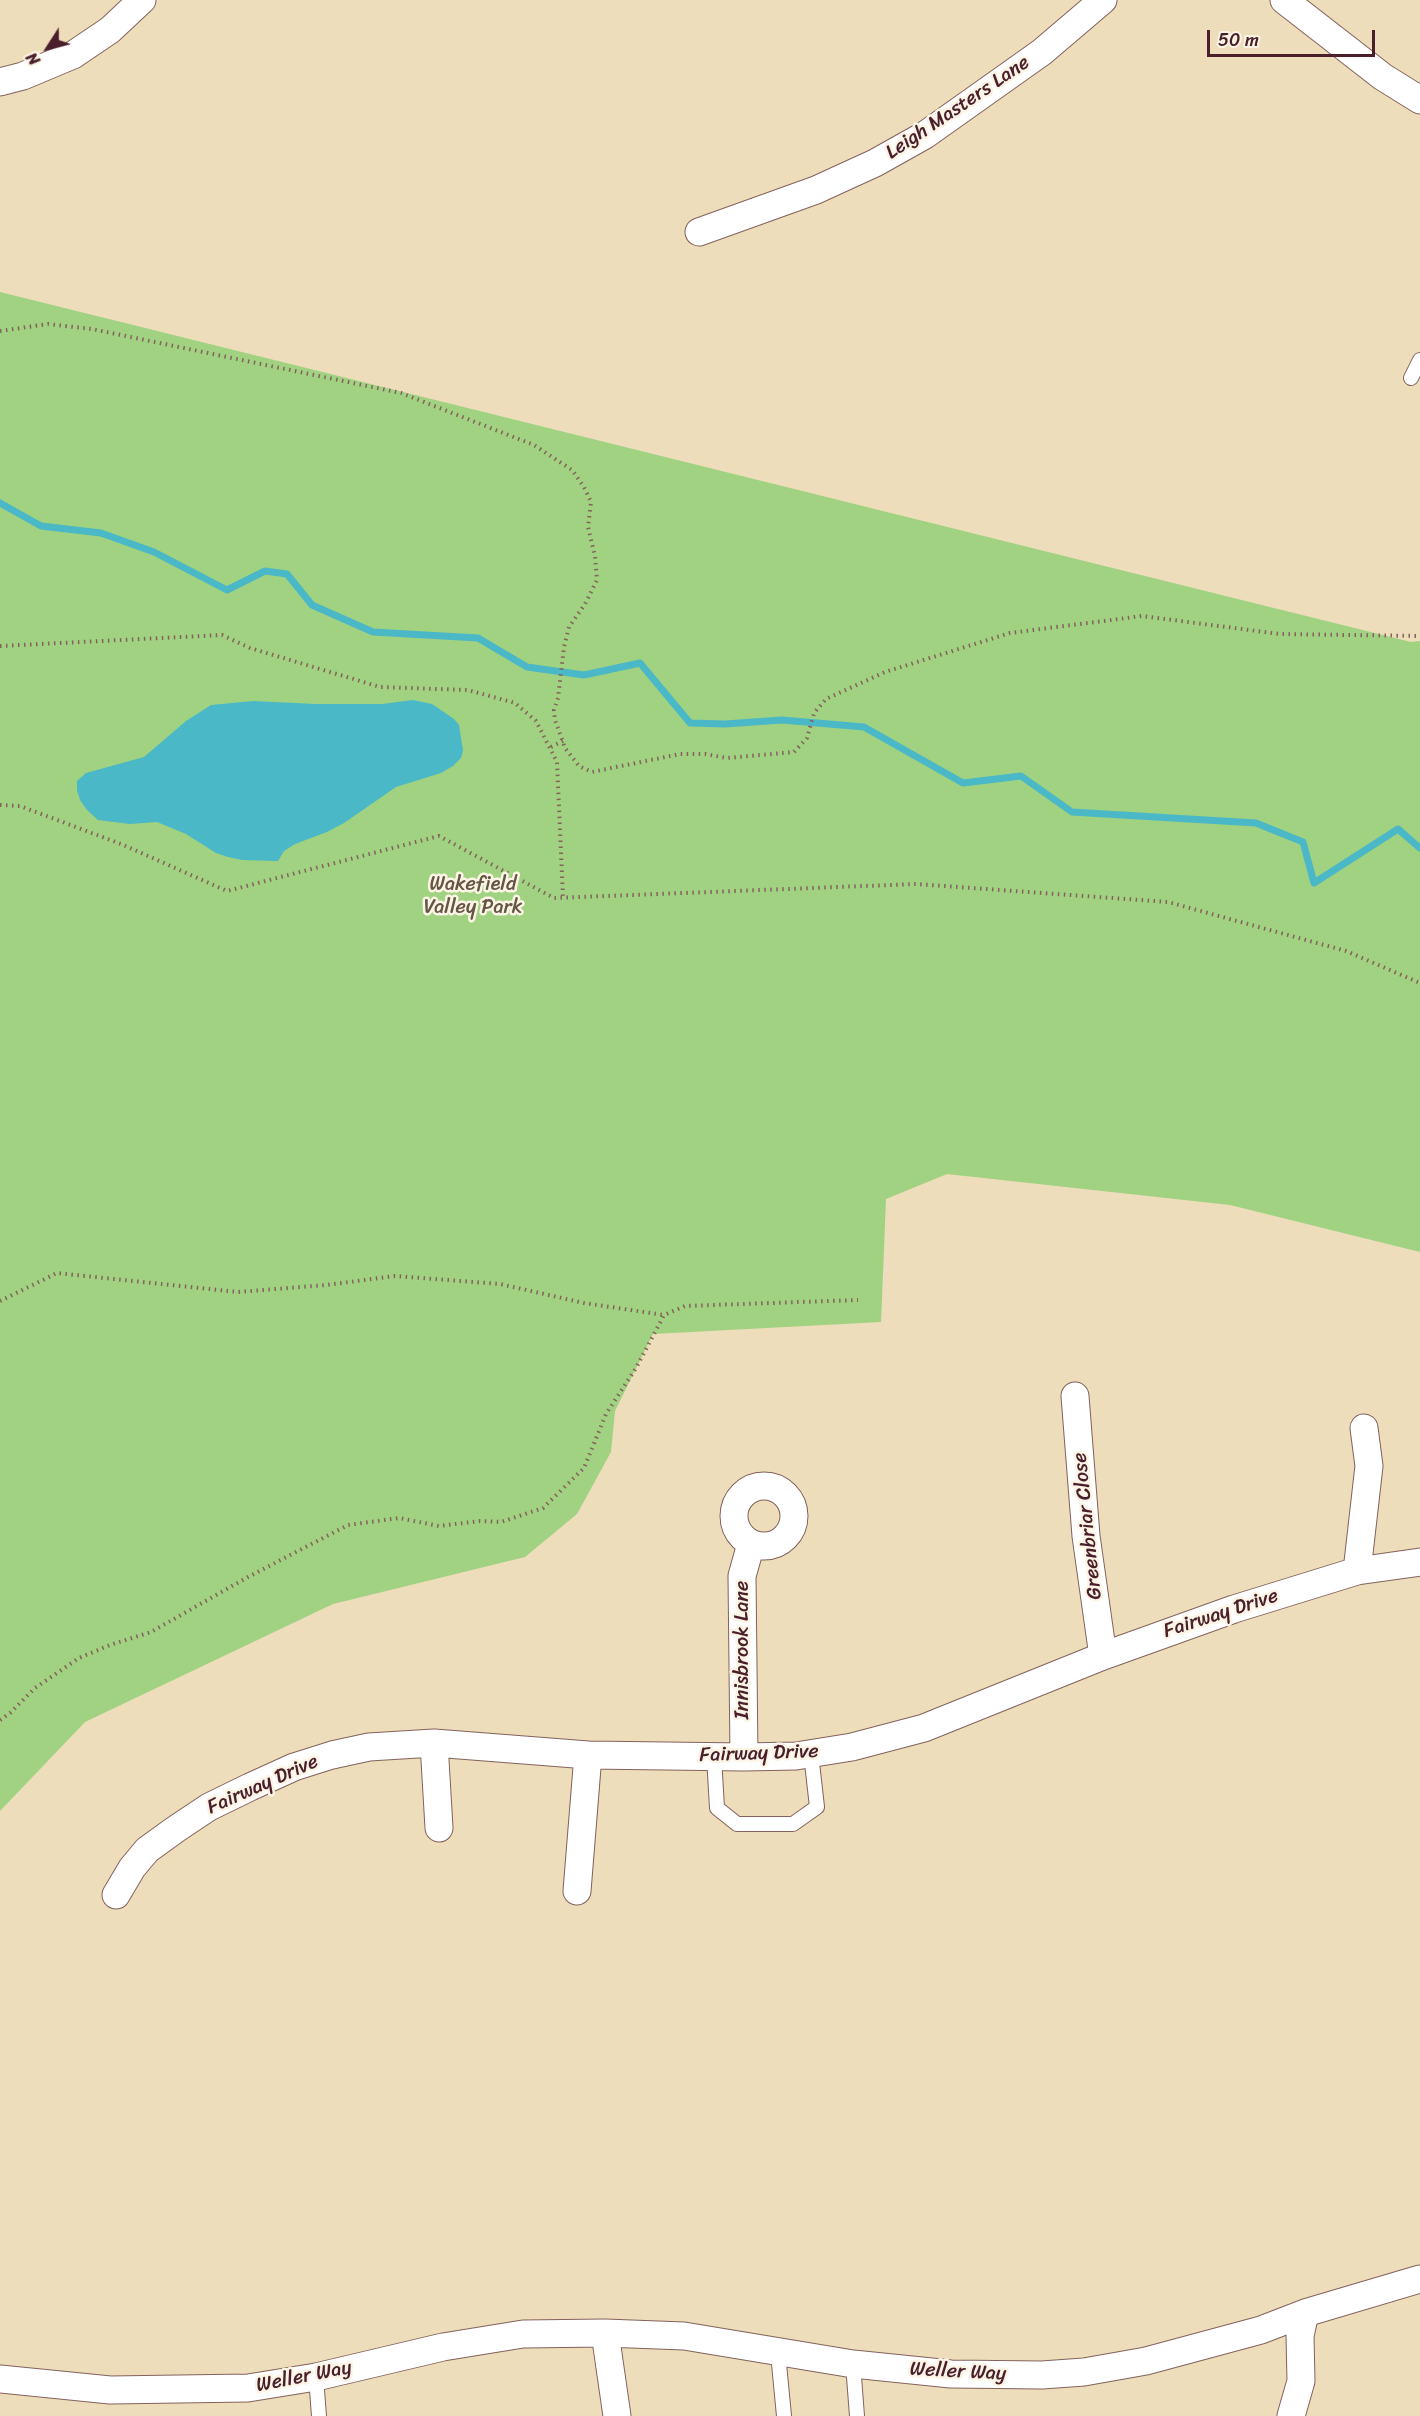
<!DOCTYPE html>
<style>
body{margin:0}
#map{position:relative;width:1420px;height:2416px;overflow:hidden;background:#edddba;font-family:Sriracha,sans-serif}
canvas{display:block}
.north{position:absolute;left:18px;top:18px;width:60px;height:60px;-webkit-text-stroke:4px #fcf5e5;paint-order:stroke;rotate:234deg;font-size:16px;font-weight:700;line-height:24px;text-align:center;color:#4a1f2b}
.north::after{content:'';display:block;margin:auto;width:21px;height:27px;background:#4a1f2b;clip-path:polygon(50% 0,100% 100%,50% 72%,0 100%)}
.scale{position:absolute;left:1207px;top:30px;width:168px;height:27px;box-sizing:border-box;border:3px solid #4a1f2b;border-top:0;padding-left:8px;font-size:18px;line-height:21px;white-space:nowrap;color:#4a1f2b;-webkit-text-stroke:4px #fcf5e5;paint-order:stroke}
</style>
<div id="map">
<canvas width="1420" height="2416"></canvas>
<div class="north">N</div>
<div class="scale">50 m</div>
</div>
<script>
const c = document.querySelector('canvas').getContext('2d');
c.lineJoin = 'round';
function fillPath(path, color) {
  c.fillStyle = color;
  c.fill(path, 'evenodd');
}
function poly(rows) {
  const path = new Path2D();
  for (const r of rows) {
    if (r.length === 3) {
      path.moveTo(r[0] + r[2], r[1]);
      path.arc(r[0], r[1], r[2], 0, 2 * Math.PI);
      continue;
    }
    path.moveTo(r[0], r[1]);
    for (let i = 2; i < r.length; i += 2) path.lineTo(r[i], r[i + 1]);
  }
  return path;
}
function stroke(path, color, width, dash) {
  c.strokeStyle = color;
  c.lineWidth = width;
  c.lineCap = dash ? 'butt' : 'round';
  c.setLineDash(dash || []);
  c.stroke(path);
}
function label(font, color, halo, rows, align = 'center') {
  c.font = font + ' Sriracha,sans-serif';
  c.lineWidth = 5;
  c.setLineDash([]);
  c.textBaseline = 'middle';
  c.strokeStyle = halo;
  c.fillStyle = color;
  for (const [text, x, y, turn = 0] of rows) {
    c.save();
    c.translate(x, y);
    c.rotate((+turn || 0) * Math.PI / 180);
    c.textAlign = isNaN(turn) ? turn : align;
    if (halo) c.strokeText(text, 0, 0);
    c.fillText(text, 0, 0);
    c.restore();
  }
}
fillPath(poly([
 [0,292,1411,642,1420,641,1420,1252,1230,1205,947,1174,886,1199,881,1322,653,1334,615,1411,611,1452,577,1514,525,1557,333,1604,85,1722,0,1811]
]), '#a0d282');
fillPath(poly([
 [413,700,432,704,454,719,459,725,461,738,463,750,461,758,453,766,441,773,396,787,344,823,327,832,295,844,284,851,278,861,242,860,228,857,216,853,186,834,157,822,130,824,98,820,87,810,80,800,77,790,77,781,86,773,144,757,186,721,211,705,253,701,316,704,382,704]
]), '#4ab8c6');
stroke(poly([
 [0,503,41,526,101,533,154,552,227,590,265,571,287,574,312,605,373,632,478,638,527,667,584,675,640,663,690,723,725,724,782,720,864,727,963,783,1021,776,1072,812,1256,823,1303,842,1314,883,1398,829,1420,848]
]), '#4ab8c6', 7);
const service = poly([
 [1411,378,1420,360],
 [714,1757,717,1808,737,1824,793,1824,817,1807,811,1754],
 [778,2353,784,2416],
 [853,2364,857,2416],
 [316,2377,319,2416]
]);
const minor = poly([
 [1284,0,1383,77,1420,100],
 [0,82,23,76,73,55,110,30,142,0],
 [699,232,816,190,875,163,925,135,1042,52,1103,0],
 [1075,1396,1086,1536,1103,1656],
 [764,1516,30],
 [1357,1571,1369,1466,1364,1428],
 [434,1743,439,1828],
 [744,1757,742,1576,751,1544],
 [577,1891,588,1755],
 [116,1895,132,1868,147,1850,176,1829,209,1807,250,1787,294,1767,332,1755,369,1747,434,1743,588,1755,744,1757,796,1756,852,1747,924,1728,1103,1656,1234,1609,1357,1571,1420,1562],
 [605,2333,617,2416],
 [0,2379,110,2390,248,2388,316,2377,443,2347,523,2334,605,2333,684,2336,853,2364,951,2374,1042,2375,1084,2372,1146,2361,1261,2330,1305,2313],
 [1291,2416,1301,2381,1300,2336,1305,2313,1420,2279]
]);
stroke(service, '#83625d', 16);
stroke(minor, '#83625d', 29);
stroke(poly([
 [0,331,48,324,92,329,401,393,534,445,572,470,584,487,591,502,588,527,595,556,597,580,585,604,569,627,564,647,558,698,554,710,555,720,565,748,579,766,592,772,680,754,705,754,727,758,794,752,807,738,814,713,826,699,885,672,1010,633,1142,616,1280,634,1420,636],
 [0,646,222,635,250,648,380,687,468,690,515,703,536,721,557,762,563,898],
 [551,747,563,741],
 [0,805,20,806,121,844,227,891,439,836,554,898,916,884,1168,902,1346,951,1420,983],
 [0,1301,57,1273,238,1292,326,1285,395,1276,500,1284,584,1303,664,1315],
 [0,1720,10,1713,35,1688,79,1658,110,1645,151,1632,248,1577,348,1525,399,1518,439,1526,480,1521,501,1522,543,1508,584,1468,606,1414,636,1368,664,1315,685,1306,858,1300]
]), '#83625d', 4, [1.5, 4.5]);
stroke(service, '#fff', 14);
stroke(minor, '#fff', 27);
label('20px', '#4a1f2b', '#fcf5e5', [
 ["Leigh Masters Lane",958,108,-34],
 ["Greenbriar Close",1088,1526,-96],
 ["Fairway Drive",1221,1614,-18],
 ["Innisbrook Lane",743,1650,-90],
 ["Fairway Drive",759,1754,-2],
 ["Fairway Drive",263,1785,-24],
 ["Weller Way",958,2372,3],
 ["Weller Way",304,2377,-11]
]);
label('20px', '#645545', '#fcf5e5', [
 ["Wakefield",473,885],
 ["Valley Park",473,908]
]);
</script>
